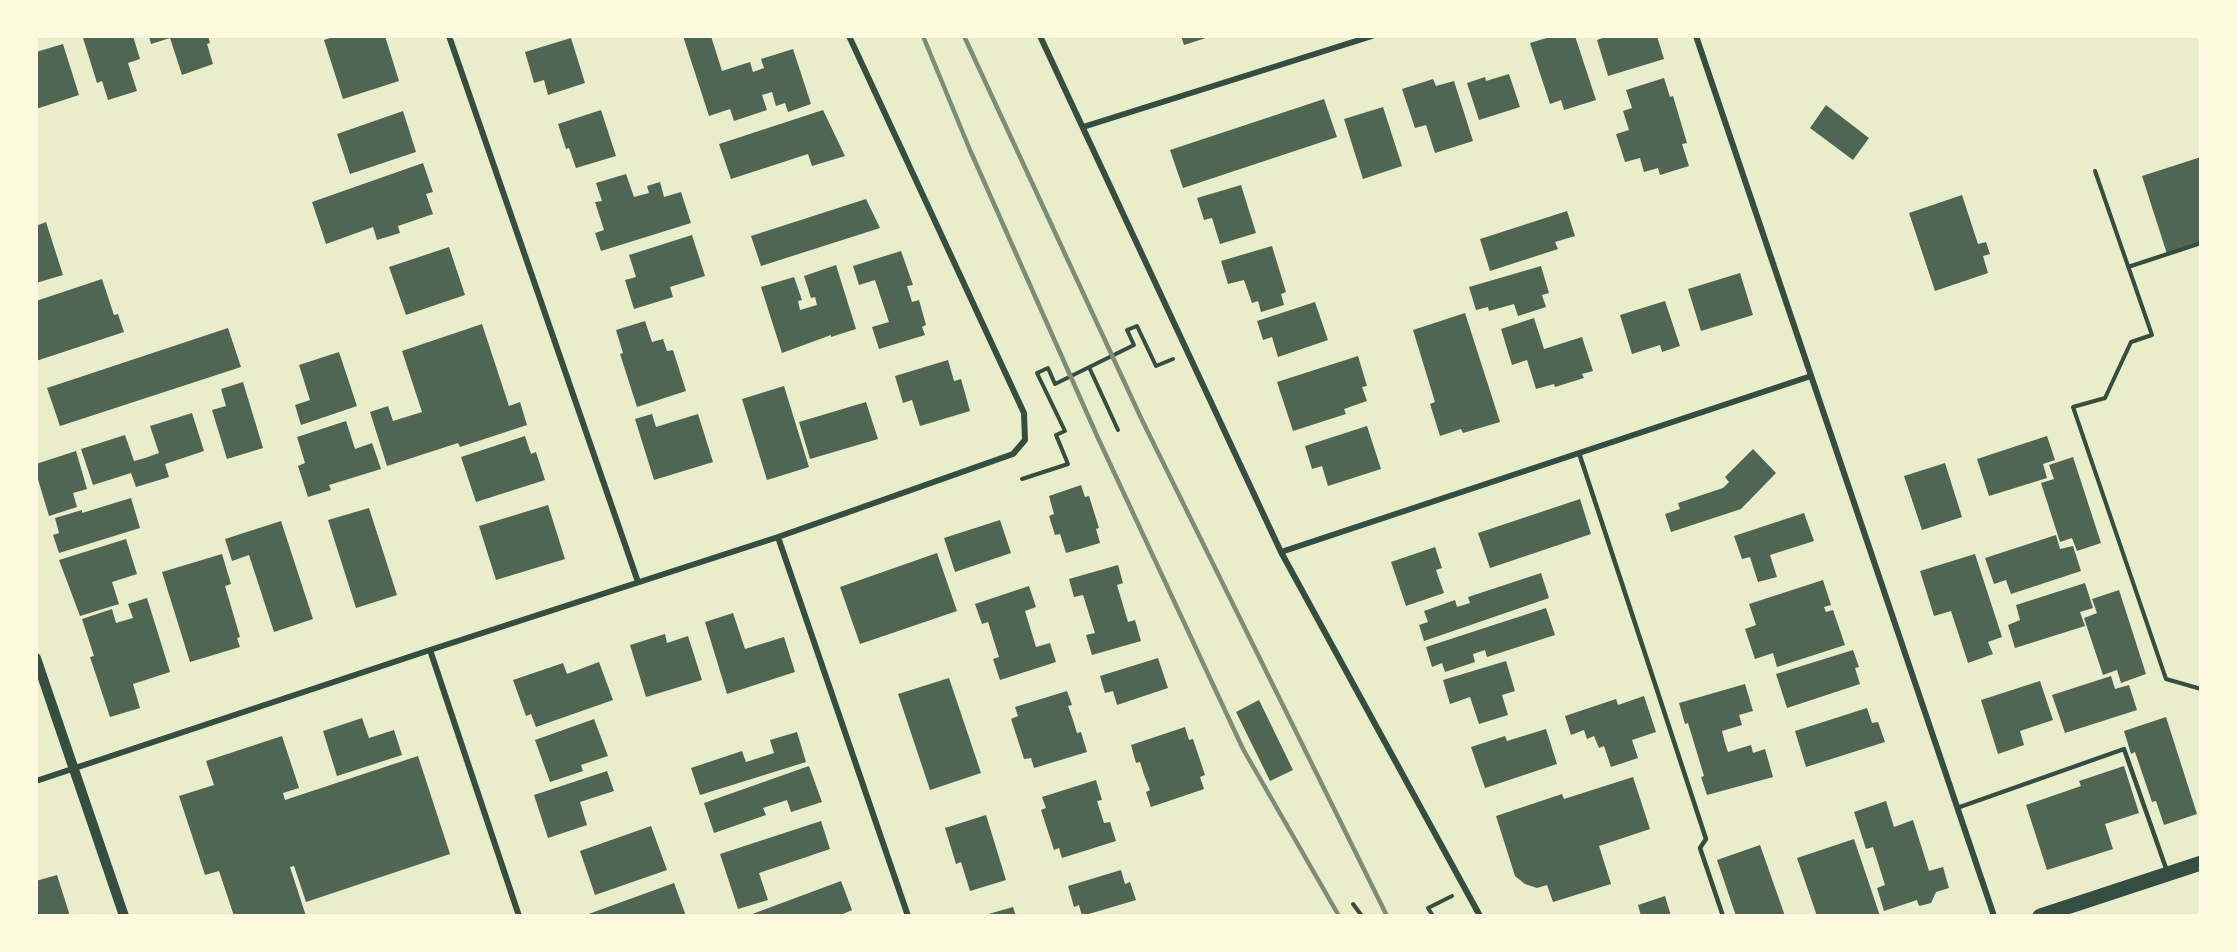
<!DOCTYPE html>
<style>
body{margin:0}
#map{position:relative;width:2237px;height:952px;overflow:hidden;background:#e9edc9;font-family:Arial,sans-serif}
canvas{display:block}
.frame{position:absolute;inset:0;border:38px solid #fefae0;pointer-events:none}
</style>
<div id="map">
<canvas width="2237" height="952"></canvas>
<div class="frame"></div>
</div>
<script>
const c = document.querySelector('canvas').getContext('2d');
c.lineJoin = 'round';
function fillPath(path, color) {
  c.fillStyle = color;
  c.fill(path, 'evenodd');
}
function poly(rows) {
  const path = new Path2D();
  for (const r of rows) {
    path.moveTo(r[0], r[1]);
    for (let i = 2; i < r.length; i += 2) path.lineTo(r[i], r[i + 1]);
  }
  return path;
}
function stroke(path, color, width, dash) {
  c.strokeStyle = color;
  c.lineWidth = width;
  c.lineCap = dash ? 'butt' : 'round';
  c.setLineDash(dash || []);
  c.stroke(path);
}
fillPath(poly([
 [91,36,133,36,140,59,128,63,137,91,108,100,102,81,97,83,83,38],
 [149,36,208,36,210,43,207,44,213,64,182,75,170,38,151,44],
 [336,36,385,36,399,81,343,99,324,40],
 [683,36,711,36,722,71,750,62,753,72,764,68,761,59,793,49,811,104,788,112,785,103,776,106,772,92,762,95,767,110,734,121,730,109,709,116],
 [1181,36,1212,36,1184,45],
 [1553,36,1575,36,1596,100,1564,110,1561,100,1550,104,1530,43],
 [1608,36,1657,36,1664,59,1608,76,1597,40],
 [571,38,585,83,548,95,544,80,534,83,525,52],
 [63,44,79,95,36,109,36,52],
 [1509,74,1520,107,1479,120,1467,83,1485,77,1486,81],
 [1664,78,1670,97,1673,96,1687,143,1682,144,1689,166,1660,175,1658,168,1644,172,1640,158,1625,162,1616,134,1629,130,1623,111,1632,108,1626,90],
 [1433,79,1436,86,1454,81,1473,141,1435,153,1426,125,1415,128,1402,89],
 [1324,99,1337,137,1183,188,1170,150],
 [1826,105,1869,138,1853,160,1810,128],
 [1383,107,1402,166,1363,179,1344,119],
 [601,110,616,156,576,168,569,148,566,149,558,124],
 [823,110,845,156,812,166,808,154,731,179,719,144],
 [403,111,416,152,350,174,337,134],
 [2201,157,2201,243,2167,254,2142,176],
 [423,163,433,192,426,194,433,214,398,226,400,233,377,240,373,227,326,244,312,202],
 [626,174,634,197,649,193,647,186,660,182,664,197,681,192,691,223,601,251,595,233,604,230,595,202,602,201,596,183],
 [1241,185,1256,233,1220,244,1212,218,1204,220,1197,198],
 [1962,195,1978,244,1986,242,1990,254,1983,256,1988,273,1935,291,1909,213],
 [866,199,880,228,761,266,751,236],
 [1567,211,1575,236,1555,242,1558,249,1490,271,1480,239],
 [46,222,63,275,36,283,36,226],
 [692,235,705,276,670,287,673,297,634,309,625,280,636,277,629,255],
 [1272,246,1286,292,1281,294,1284,305,1261,312,1258,301,1252,303,1244,280,1228,284,1221,261],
 [449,247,465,295,406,315,389,267],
 [901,251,913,285,907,286,912,302,919,300,926,325,922,327,925,335,879,349,872,327,889,322,875,280,859,285,853,266],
 [836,265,856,329,831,337,831,335,782,353,761,287,794,277,802,300,798,301,800,310,817,305,815,297,811,298,804,276],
 [1541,266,1549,293,1542,295,1546,307,1518,316,1514,304,1489,311,1488,307,1476,310,1469,287],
 [1740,273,1753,315,1701,331,1688,289],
 [102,279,114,315,118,314,124,332,36,361,36,301],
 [1665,301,1680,346,1662,352,1660,345,1632,354,1620,315],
 [1315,302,1328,340,1278,357,1272,337,1263,340,1257,321],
 [1465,313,1500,422,1463,433,1461,429,1440,436,1430,404,1435,402,1413,330],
 [1534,318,1544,349,1582,337,1593,371,1582,374,1584,378,1555,387,1554,384,1536,389,1527,360,1512,365,1501,329],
 [645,321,652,342,663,339,667,351,673,350,686,391,637,407,620,354,623,353,616,330],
 [482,324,509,406,520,402,527,425,460,447,458,443,387,466,370,412,388,406,393,421,422,412,402,351],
 [228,328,241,367,60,426,47,388],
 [339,352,357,406,301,425,295,405,310,400,299,365],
 [1358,356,1367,386,1362,387,1367,401,1344,409,1346,414,1293,431,1277,382],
 [948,360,954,381,961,379,970,411,920,426,912,400,903,403,895,376],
 [243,382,263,448,227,459,212,410,226,406,221,389],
 [784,386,809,467,767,480,742,399],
 [866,402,878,439,810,459,799,422],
 [192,413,204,451,165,464,169,477,136,487,131,473,93,485,81,449,125,435,134,461,145,458,159,453,150,426],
 [652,414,656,427,698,414,713,462,654,480,635,419],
 [346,421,355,449,372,443,381,469,329,485,331,490,308,497,298,466,305,463,297,437],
 [1367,426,1381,469,1328,486,1322,466,1312,469,1305,446],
 [525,436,531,454,536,452,545,480,476,502,461,457],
 [2047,436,2055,460,2043,464,2047,478,1989,496,1977,459],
 [1753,449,1776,473,1741,509,1671,532,1665,514,1680,509,1678,503,1723,488,1729,482,1725,477],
 [76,451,87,489,73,493,77,507,49,516,36,473,36,464],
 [2073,457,2101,543,2077,551,2072,538,2060,542,2041,483,2054,479,2049,465],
 [1945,463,1962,517,1922,530,1904,476],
 [1081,485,1085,497,1089,496,1099,528,1096,529,1100,543,1066,553,1060,534,1055,535,1049,516,1054,514,1049,496],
 [131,498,140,528,59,553,53,535,59,533,55,518,82,510,82,513],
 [1580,499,1591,534,1490,568,1478,533],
 [548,505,565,559,496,580,479,526],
 [369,508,397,595,356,608,328,520],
 [1804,513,1814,541,1770,555,1777,577,1758,582,1750,557,1742,559,1734,536],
 [1000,520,1011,553,955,572,944,538],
 [281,521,313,619,274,632,249,555,232,561,225,539],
 [2056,535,2060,549,2073,546,2081,571,2011,594,2006,580,1994,584,1985,558],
 [126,539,137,574,112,582,119,604,80,616,59,560],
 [1435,547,1442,568,1436,570,1444,593,1406,606,1391,562],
 [937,553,957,611,860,644,840,587],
 [222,554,231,584,225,586,240,637,237,638,240,647,190,662,162,572],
 [1975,554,2002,637,1988,642,1993,654,1968,663,1951,611,1934,616,1920,571],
 [1118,565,1123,583,1117,585,1128,622,1135,620,1141,641,1092,655,1086,635,1095,633,1083,595,1074,597,1069,579],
 [1541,573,1549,598,1424,641,1419,625,1428,622,1424,611,1455,600,1457,607,1470,603,1468,597],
 [1823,580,1831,605,1824,607,1826,612,1833,610,1845,645,1777,667,1773,653,1755,659,1745,629,1756,625,1749,604],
 [2085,583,2093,608,2080,612,2085,626,2015,648,2008,625,2020,620,2016,605],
 [1029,586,1036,607,1025,611,1036,647,1050,643,1056,662,1000,680,993,659,999,657,988,622,982,624,975,604],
 [2119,590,2146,674,2121,683,2117,670,2103,675,2084,618,2097,613,2092,599],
 [147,598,170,672,133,684,140,708,110,717,90,657,94,656,82,619,112,609,116,623,133,618,128,604],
 [1546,608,1555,635,1487,657,1485,650,1473,654,1475,662,1445,672,1442,663,1432,667,1426,647],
 [733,613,745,649,784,637,795,672,727,694,705,622],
 [665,634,667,643,688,636,702,680,646,697,630,645],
 [1853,650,1859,667,1855,668,1860,684,1787,708,1776,674],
 [1158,658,1168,688,1117,705,1113,691,1105,693,1100,676],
 [1506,661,1515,691,1502,695,1508,715,1479,724,1470,697,1450,704,1443,680],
 [599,662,613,700,536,727,531,714,526,716,513,680,563,663,567,674],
 [2111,676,2115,689,2129,685,2137,710,2065,733,2052,695],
 [949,678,981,773,930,790,898,694],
 [2040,681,2053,720,2020,731,2024,745,1998,754,1981,700],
 [1745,684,1753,711,1739,715,1742,725,1722,731,1725,743,1728,752,1751,745,1753,753,1765,749,1773,777,1707,795,1701,777,1704,776,1688,723,1685,724,1679,703],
 [1067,691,1072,705,1068,706,1073,720,1077,733,1081,732,1087,752,1034,768,1031,758,1024,759,1011,719,1018,716,1015,707],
 [1644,696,1656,732,1632,740,1638,758,1611,767,1604,746,1599,748,1594,736,1587,739,1584,730,1571,735,1565,716,1616,699,1618,705],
 [1259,700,1293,770,1270,781,1236,712],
 [1867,708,1872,723,1878,722,1885,742,1806,767,1795,731],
 [2166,717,2197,814,2164,825,2156,801,2152,802,2135,752,2131,754,2124,731],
 [362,718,369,738,394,730,402,755,337,776,323,731],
 [594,719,608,756,581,765,583,771,550,782,535,740],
 [1185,727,1189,740,1193,739,1205,775,1200,777,1204,789,1151,807,1146,792,1150,790,1144,775,1140,762,1136,763,1131,745],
 [1546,729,1557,764,1485,788,1471,747,1505,736,1507,741],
 [797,732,806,762,700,795,691,768,742,751,746,762,774,753,770,740],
 [282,736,299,788,283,793,285,800,418,756,450,854,306,902,294,866,290,867,306,916,234,916,219,871,205,875,179,796,214,785,206,761],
 [809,766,822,802,791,812,787,800,763,808,766,815,714,833,704,803],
 [2124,766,2139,813,2105,824,2113,849,2047,870,2026,805,2081,786,2079,781],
 [607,771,614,791,580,802,587,825,548,838,534,795],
 [1633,777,1650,829,1599,846,1611,884,1553,902,1547,885,1537,888,1525,884,1515,876,1496,816,1562,794,1564,799],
 [1096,780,1102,800,1097,801,1104,823,1110,822,1116,841,1062,858,1059,848,1054,850,1041,810,1046,808,1042,797],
 [1886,801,1894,827,1913,820,1929,871,1943,867,1949,888,1936,892,1931,903,1919,906,1917,900,1884,911,1877,888,1885,885,1873,847,1866,849,1854,812],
 [986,815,1006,880,970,891,961,862,956,864,945,828],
 [821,821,830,849,759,873,768,900,738,909,720,854],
 [651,826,667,870,595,895,580,851],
 [1854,839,1880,916,1817,916,1797,858],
 [1760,845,1785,916,1736,916,1717,860],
 [1121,870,1125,884,1130,882,1136,900,1082,916,1079,905,1074,907,1068,886],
 [57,875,70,916,36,916,36,881],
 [841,881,852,910,843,914,843,916,747,916],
 [674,883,686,916,583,916],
 [1665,896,1671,916,1641,916,1638,905],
 [1013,907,1016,916,985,916,985,915]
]), '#4f6655');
stroke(poly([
 [2095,171,2152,335,2131,342,2105,398,2073,407,2166,679,2201,689],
 [2128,267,2201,243],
 [1089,367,1118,430],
 [1022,479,1068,464,1056,435,1065,431,1037,373,1048,368,1055,384,1134,345,1127,330,1137,326,1156,366,1173,359],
 [1353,904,1362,916],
 [1433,916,1428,908,1452,896]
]), '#344e41', 4);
stroke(poly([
 [1579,453,1706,839,1700,848,1723,916],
 [1957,808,2124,749,2167,871]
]), '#344e41', 4.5);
stroke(poly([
 [449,36,638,582],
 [1040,36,1281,552,1480,916],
 [1696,36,1994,916],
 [1083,127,1372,36],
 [778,537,908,916],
 [1281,552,1811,376],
 [430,650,519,916],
 [36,781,430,650,778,537,1013,454,1025,440,1024,413,849,36]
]), '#344e41', 6);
stroke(poly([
 [36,658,124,916]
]), '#344e41', 10);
stroke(poly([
 [2040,916,2201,863]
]), '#344e41', 15);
stroke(poly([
 [923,36,970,150,1098,438,1243,749,1339,916],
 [964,36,1141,418,1387,916]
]), '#7c8e77', 4.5);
</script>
